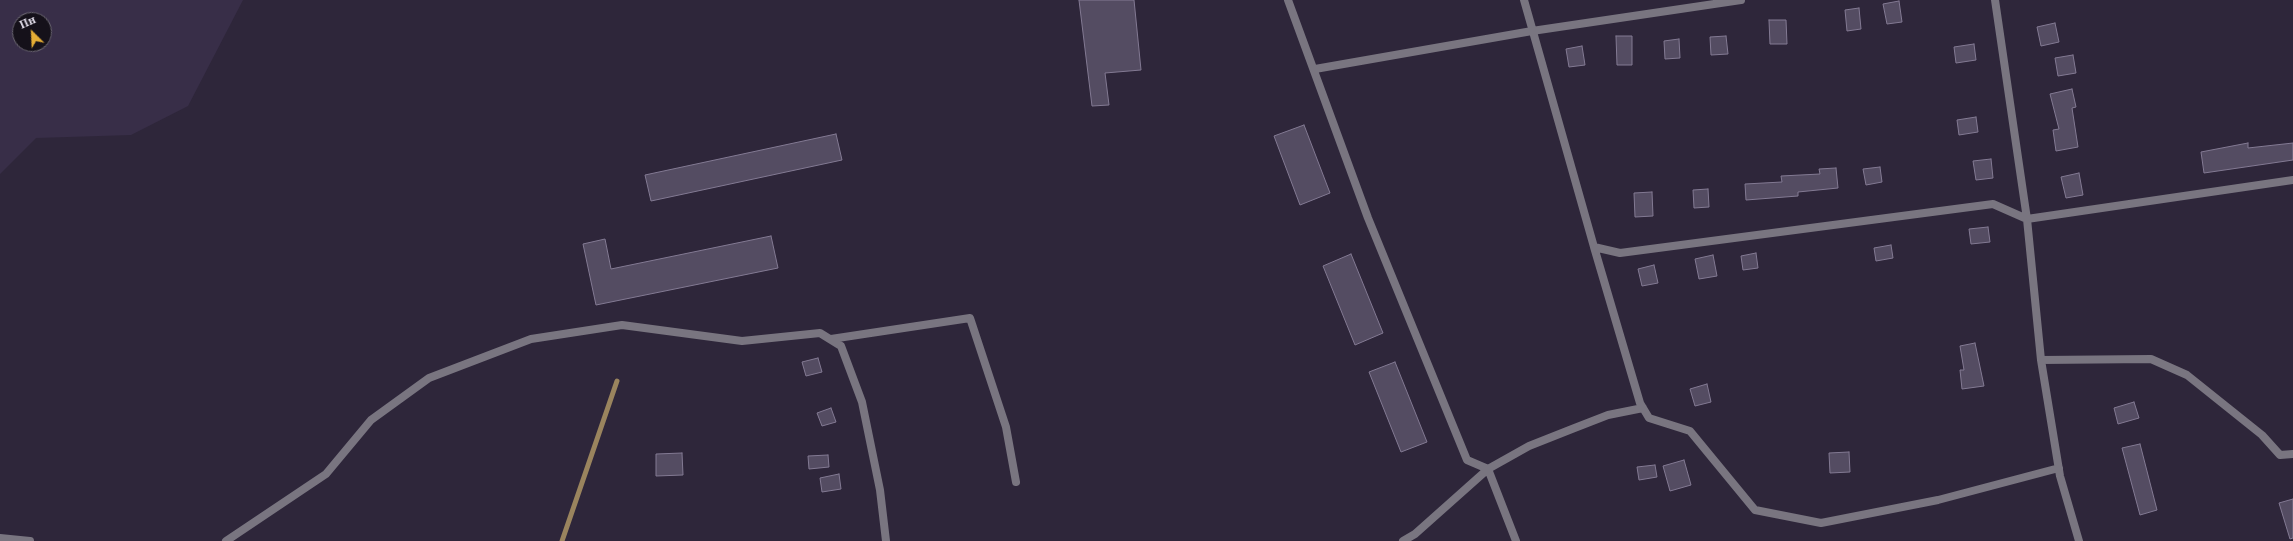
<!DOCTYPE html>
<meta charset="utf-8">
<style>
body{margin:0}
#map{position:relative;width:2293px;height:541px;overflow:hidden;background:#2e263a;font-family:"Noto Serif",serif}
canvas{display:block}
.north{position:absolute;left:12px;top:12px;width:40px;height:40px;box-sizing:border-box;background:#15111a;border:1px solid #69656f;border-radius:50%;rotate:336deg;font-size:11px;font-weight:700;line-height:16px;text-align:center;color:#e7e2ef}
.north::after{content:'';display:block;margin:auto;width:14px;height:18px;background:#e5ad35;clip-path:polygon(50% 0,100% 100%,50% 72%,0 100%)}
</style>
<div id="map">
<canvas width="2293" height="541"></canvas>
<div class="north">Пн</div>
</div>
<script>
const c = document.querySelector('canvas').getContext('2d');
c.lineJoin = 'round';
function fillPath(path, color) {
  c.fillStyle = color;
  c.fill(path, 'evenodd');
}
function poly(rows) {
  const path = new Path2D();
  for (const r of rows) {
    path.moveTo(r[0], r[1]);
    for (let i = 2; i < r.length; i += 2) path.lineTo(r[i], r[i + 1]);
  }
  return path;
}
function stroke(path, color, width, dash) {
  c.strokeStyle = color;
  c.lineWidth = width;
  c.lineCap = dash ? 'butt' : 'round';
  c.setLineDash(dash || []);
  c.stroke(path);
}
fillPath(poly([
 [0,0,243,0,188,106,131,135,36,138,0,174],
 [20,20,44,20,44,44,20,44]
]), '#382e48');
stroke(poly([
 [562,541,617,381]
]), '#9a845e', 5);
const building = poly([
 [1079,0,1134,0,1141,70,1105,73,1109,105,1092,106,1079,0],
 [1899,1,1902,22,1887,24,1883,4,1899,1],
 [1859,8,1861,29,1847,31,1845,10,1859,8],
 [1769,20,1786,20,1787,44,1770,44,1769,20],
 [2055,23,2059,42,2041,46,2037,27,2055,23],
 [1616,36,1632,36,1632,65,1617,65,1616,36],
 [1726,36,1728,54,1711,55,1710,37,1726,36],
 [1679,39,1680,58,1665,59,1664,41,1679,39],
 [1974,44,1976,60,1956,63,1954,47,1974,44],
 [1582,46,1585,65,1569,67,1566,49,1582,46],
 [2073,55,2076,73,2058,76,2055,58,2073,55],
 [2072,89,2076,107,2072,108,2078,147,2056,151,2053,130,2059,129,2050,94,2072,89],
 [1976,117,1978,132,1959,135,1957,120,1976,117],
 [1304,125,1330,193,1300,205,1274,136,1304,125],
 [836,134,842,160,651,201,645,175,836,134],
 [2248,143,2248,148,2293,143,2293,160,2204,173,2201,152,2248,143],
 [1991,159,1993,178,1976,180,1973,161,1991,159],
 [1880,167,1882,182,1866,185,1863,169,1880,167],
 [1836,168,1838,188,1798,192,1798,196,1746,200,1745,184,1782,182,1781,176,1820,174,1819,169,1836,168],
 [2079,173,2083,195,2066,198,2061,177,2079,173],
 [1708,189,1709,207,1694,208,1693,190,1708,189],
 [1652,192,1653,216,1635,217,1634,193,1652,192],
 [1988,227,1990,242,1971,244,1969,229,1988,227],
 [771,236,778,268,596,305,583,244,605,239,611,269,771,236],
 [1891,245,1893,258,1876,261,1874,248,1891,245],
 [1756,253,1758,268,1743,270,1741,256,1756,253],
 [1351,254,1383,333,1355,345,1323,266,1351,254],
 [1713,255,1717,276,1699,279,1695,259,1713,255],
 [1654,265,1658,283,1642,286,1638,269,1654,265],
 [1975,343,1984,386,1962,389,1960,370,1964,370,1960,346,1975,343],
 [818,358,822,372,806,376,802,362,818,358],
 [1395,362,1427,442,1401,452,1369,372,1395,362],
 [1707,384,1711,402,1695,406,1690,389,1707,384],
 [2134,402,2139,418,2118,424,2114,408,2134,402],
 [831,408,836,422,822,426,817,413,831,408],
 [2140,444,2157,510,2140,515,2122,448,2140,444],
 [1849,452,1850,472,1830,473,1829,453,1849,452],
 [682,453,683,475,656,476,656,454,682,453],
 [828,455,829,467,809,469,808,456,828,455],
 [1684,460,1691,485,1670,491,1663,466,1684,460],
 [1655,465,1657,477,1639,480,1637,467,1655,465],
 [839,474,841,489,822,492,820,478,839,474],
 [2293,499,2293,538,2290,539,2279,503,2293,499]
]);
fillPath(building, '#544c62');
stroke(building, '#837a93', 1);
stroke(poly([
 [1288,0,1368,218,1467,460,1488,469,1516,541],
 [1524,0,1594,247,1620,253,1993,204,2027,219,2293,180],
 [1995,0,2027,219,2041,360,2060,476,2079,541],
 [1315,69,1532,31,1741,0],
 [1594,247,1640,403,1649,418,1690,431,1755,510,1821,523,1938,500,2059,468],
 [831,339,970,318,1006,427,1016,482],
 [2041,360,2151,359,2187,375,2262,435,2280,455,2293,454],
 [0,538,30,541],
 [226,541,326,474,371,420,429,378,531,339,622,325,742,341,820,333,841,346,862,402,880,490,886,541],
 [1403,541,1415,534,1488,469,1529,446,1572,429,1608,415,1643,408]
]), '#797580', 8);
</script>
